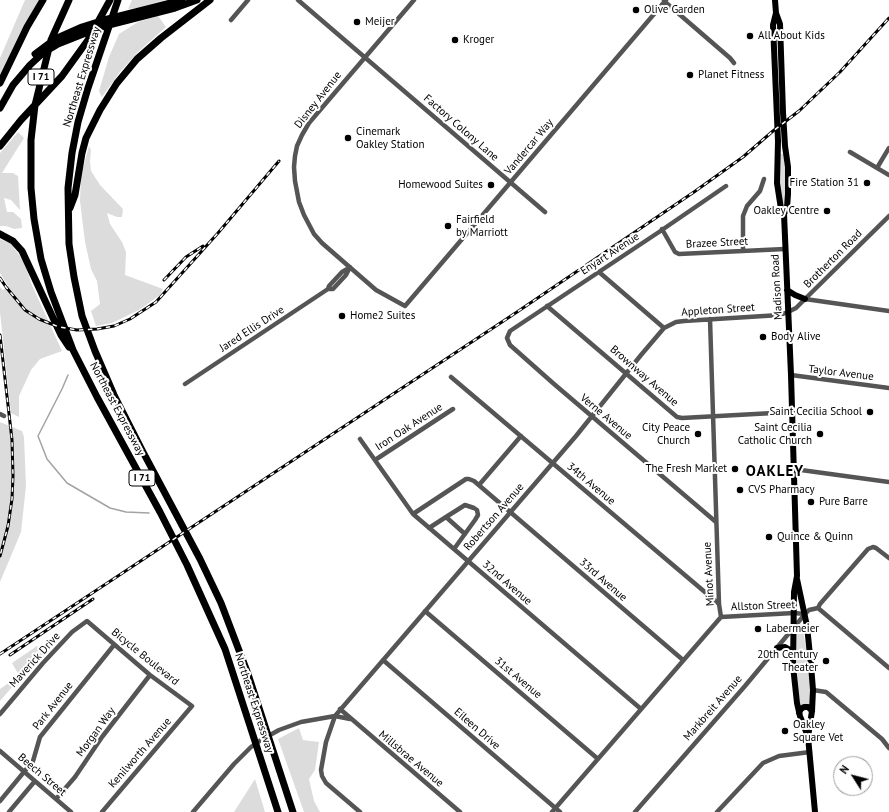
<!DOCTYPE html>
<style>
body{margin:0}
#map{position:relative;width:889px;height:812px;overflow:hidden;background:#fff;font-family:"PT Sans",sans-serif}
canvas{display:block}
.north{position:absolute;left:833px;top:756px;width:40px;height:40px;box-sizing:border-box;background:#fff;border:1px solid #999;border-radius:50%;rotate:306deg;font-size:11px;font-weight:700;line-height:16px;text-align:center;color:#000}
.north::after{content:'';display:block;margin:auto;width:14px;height:18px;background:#000;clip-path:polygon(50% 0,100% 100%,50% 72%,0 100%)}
</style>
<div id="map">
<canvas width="889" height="812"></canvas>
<div class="north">N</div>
</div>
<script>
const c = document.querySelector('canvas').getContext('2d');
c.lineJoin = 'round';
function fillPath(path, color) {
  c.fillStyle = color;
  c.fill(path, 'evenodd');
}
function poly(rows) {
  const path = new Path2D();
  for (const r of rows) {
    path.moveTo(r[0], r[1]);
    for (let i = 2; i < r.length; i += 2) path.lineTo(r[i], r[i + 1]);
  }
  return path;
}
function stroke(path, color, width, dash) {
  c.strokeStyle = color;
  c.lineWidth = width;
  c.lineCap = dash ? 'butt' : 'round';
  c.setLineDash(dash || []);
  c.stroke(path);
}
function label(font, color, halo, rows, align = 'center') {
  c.font = font + ' "PT Sans",sans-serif';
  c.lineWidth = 4;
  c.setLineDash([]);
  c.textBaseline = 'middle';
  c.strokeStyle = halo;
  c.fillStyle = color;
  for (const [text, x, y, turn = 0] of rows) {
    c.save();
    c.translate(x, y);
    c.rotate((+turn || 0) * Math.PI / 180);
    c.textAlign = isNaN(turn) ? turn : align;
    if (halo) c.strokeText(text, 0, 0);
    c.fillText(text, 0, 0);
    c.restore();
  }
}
fillPath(poly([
 [25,0,39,0,19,35,0,75,0,58],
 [132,0,165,0,137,8,128,9],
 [158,16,166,27,138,52,120,72,102,97,99,91,109,57,119,34,138,22],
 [18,132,24,138,2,173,13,173,18,176,20,210,11,200,4,198,7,212,13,212,21,219,22,228,14,229,6,226,0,226,0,153],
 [89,146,91,150,90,161,91,171,100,185,123,209,122,217,117,217,107,213,110,224,122,242,126,252,125,275,163,289,160,295,139,310,112,323,96,326,91,311,100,304,97,281,91,269,85,242,80,201,81,175],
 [780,154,783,154,785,166,785,207,783,207,780,193],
 [0,239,11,244,25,263,31,283,62,351,40,359,31,370,19,396,19,417,11,413,0,312,0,287,3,290,8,286,0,273],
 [0,422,22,431,24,437,26,486,21,532,0,582],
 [798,628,803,629,805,643,808,652,810,693,810,705,801,706,798,692,795,666,796,630],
 [37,646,44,654,20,677,12,663],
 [10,682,13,686,0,701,0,689],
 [299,728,303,740,319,742,315,770,309,779,314,801,320,812,304,812,278,739],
 [255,779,265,812,234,812]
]), '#dcdcdc');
stroke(poly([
 [68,375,62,389,38,436,47,459,67,483,110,508,126,512,149,513]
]), '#a3a3a3', 1.5);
stroke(poly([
 [298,0,545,212],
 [414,0,309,123,302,135,297,146,295,156,294,167,295,181,299,202,304,215,314,234,322,243,376,290,405,306,666,0],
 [664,1,730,58,734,63],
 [231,20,248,0],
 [850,152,889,175],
 [877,168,889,148],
 [662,229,675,252,679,254,785,249],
 [743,251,743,216,747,206,760,191,764,179],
 [599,272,664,328],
 [328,289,329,286,342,272,349,268],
 [805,299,889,311],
 [547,306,677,417,682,418,792,412],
 [710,319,719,604,721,617],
 [791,375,889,388],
 [451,377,719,604],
 [185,384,328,289,333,289,346,275,350,267],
 [0,414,4,416],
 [360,439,413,514,641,709],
 [375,460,453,409],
 [794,470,801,470,889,482],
 [479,485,521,436],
 [413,514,466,479,469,479,474,481,683,660],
 [716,522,554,384,510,345,507,338,510,331,659,232,726,186],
 [429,528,446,517],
 [454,549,475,520,478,515,477,510,474,508,465,505,446,517,465,534],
 [818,608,889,668],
 [425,611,598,759],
 [721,617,794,613,805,614],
 [383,660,560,812],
 [813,690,826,692,882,739,889,748],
 [340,709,460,812],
 [0,714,43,663,72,632,87,621,150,675,192,706,102,812],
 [350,719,335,716,326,742,321,770,322,776,326,783,360,812],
 [0,751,71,812],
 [56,799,75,777,102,737,150,675],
 [0,801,33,761,40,737,114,645],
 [9,812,35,781],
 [193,812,234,764,251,747,261,740,279,730,301,722,335,716,576,436,641,355,664,328,676,322,684,321,780,315,788,312,796,308,805,299,889,216],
 [552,812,721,617],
 [635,812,745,686,805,614,809,610,818,608,820,604,868,549,873,547,876,548,889,558],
 [717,812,763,763,779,756,810,752]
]), '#555', 4.5);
stroke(poly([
 [775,0,776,13,773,25,778,141,777,183,781,209,784,214],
 [776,13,780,24,783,112,785,146,788,167,788,194,787,208,784,214,791,375,797,576,794,592,793,666,797,703,800,716,808,737],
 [787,290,795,295,805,299],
 [797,579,807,626,811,665,813,690,812,711,808,737,815,812],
 [777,648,785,647,792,651],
 [799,713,801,709,804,707,808,707,812,711]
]), '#000', 6);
stroke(poly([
 [69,0,51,40,35,105,31,140,31,188,34,219,41,259,51,292,73,350,97,397,160,512,187,565,225,649,278,812],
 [118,0,88,88,78,122,72,153,68,188,69,244,74,277,82,316,95,351,114,395,143,452,200,559,221,603,248,674,293,812],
 [35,54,55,39,82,27,104,20,182,0],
 [0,83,27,27,43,0],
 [0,108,13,85,30,65,43,53,58,44,101,27,175,8,197,0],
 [0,146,21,120,62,76,88,40,110,0],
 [70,208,75,195,82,153,86,138,100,110,117,83,137,59,161,38,210,0],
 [0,234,13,241,22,251,61,335,69,347]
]), '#000', 7);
const rail = poly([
 [0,278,6,287,25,310,39,319,59,327,77,330,97,329,114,326,130,319,156,302,218,233,279,161],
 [164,280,186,257,203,246],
 [0,335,12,440,13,476,12,499,8,526,0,556],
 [0,654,517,312,694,192,743,157,773,131,799,111,840,72,889,18],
 [10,655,93,599]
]);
stroke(rail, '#000', 3);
stroke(rail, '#fff', 1.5, [4.5]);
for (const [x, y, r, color] of [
 [636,10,4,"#000"],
 [357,22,4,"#000"],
 [750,36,4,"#000"],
 [455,40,4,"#000"],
 [690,75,4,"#000"],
 [348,138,4,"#000"],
 [867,183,4,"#000"],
 [491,185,4,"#000"],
 [827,211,4,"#000"],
 [448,226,4,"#000"],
 [342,316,4,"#000"],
 [763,337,4,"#000"],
 [870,412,4,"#000"],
 [698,434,4,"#000"],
 [820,434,4,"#000"],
 [735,469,4,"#000"],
 [740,490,4,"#000"],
 [811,502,4,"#000"],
 [769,537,4,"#000"],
 [758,629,4,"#000"],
 [826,661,4,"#000"],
 [785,731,4,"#000"]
]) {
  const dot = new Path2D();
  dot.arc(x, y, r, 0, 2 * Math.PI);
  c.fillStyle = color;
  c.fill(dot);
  stroke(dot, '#fff', 1.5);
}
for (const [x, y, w] of [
 [41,77,26],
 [142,478,26]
]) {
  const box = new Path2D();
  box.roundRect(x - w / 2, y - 8, w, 16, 3);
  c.fillStyle = '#fff';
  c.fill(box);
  stroke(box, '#000', 1);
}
label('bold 10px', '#000', null, [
 ["I 71",41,77],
 ["I 71",142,478]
]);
label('11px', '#000', '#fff', [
 ["Olive Garden",644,10],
 ["Meijer",365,22],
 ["All About Kids",758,36],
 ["Kroger",463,40],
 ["Planet Fitness",698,75],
 ["Cinemark",356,132],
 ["Oakley Station",356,145],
 ["Fire Station 31",859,183,"right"],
 ["Homewood Suites",483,185,"right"],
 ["Oakley Centre",819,211,"right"],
 ["Fairfield",456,220],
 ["by Marriott",456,233],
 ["Home2 Suites",350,316],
 ["Body Alive",771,337],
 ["Saint Cecilia School",862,412,"right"],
 ["City Peace",690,428,"right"],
 ["Church",690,441,"right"],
 ["Saint Cecilia",812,428,"right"],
 ["Catholic Church",812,441,"right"],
 ["The Fresh Market",727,469,"right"],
 ["CVS Pharmacy",748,490],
 ["Pure Barre",819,502],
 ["Quince & Quinn",777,537],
 ["Labermeier",766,629],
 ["20th Century",818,655,"right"],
 ["Theater",818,668,"right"],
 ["Oakley",793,725],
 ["Square Vet",793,738]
], 'left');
label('11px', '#000', '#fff', [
 ["Northeast Expressway",82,77,-73],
 ["Disney Avenue",318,100,-52],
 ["Factory Colony Lane",461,128,41],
 ["Vandercar Way",529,147,-50],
 ["Brazee Street",717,243,-3],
 ["Enyart Avenue",610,254,-33],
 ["Brotherton Road",833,259,-45],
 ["Madison Road",777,287,-93],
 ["Appleton Street",718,310,-4],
 ["Jared Ellis Drive",252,329,-33],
 ["Taylor Avenue",841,373,7],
 ["Brownway Avenue",644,376,41],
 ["Northeast Expressway",117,409,62],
 ["Verne Avenue",606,417,40],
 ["Iron Oak Avenue",409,427,-33],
 ["34th Avenue",591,484,40],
 ["Robertson Avenue",494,517,-49],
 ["Minot Avenue",709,574,-93],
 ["33rd Avenue",603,580,41],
 ["32nd Avenue",507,583,41],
 ["Allston Street",763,606,-2],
 ["Bicycle Boulevard",145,657,39],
 ["Maverick Drive",35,660,-48],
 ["31st Avenue",518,678,40],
 ["Northeast Expressway",254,703,72],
 ["Park Avenue",53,706,-52],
 ["Markbreit Avenue",713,708,-49],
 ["Eileen Drive",477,729,41],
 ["Morgan Way",96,732,-54],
 ["Kenilworth Avenue",140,753,-49],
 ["Millsbrae Avenue",411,759,40],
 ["Beech Street",42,775,40]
]);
c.letterSpacing = '1px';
label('bold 15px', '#000', '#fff', [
 ["OAKLEY",775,472]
]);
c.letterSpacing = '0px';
</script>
